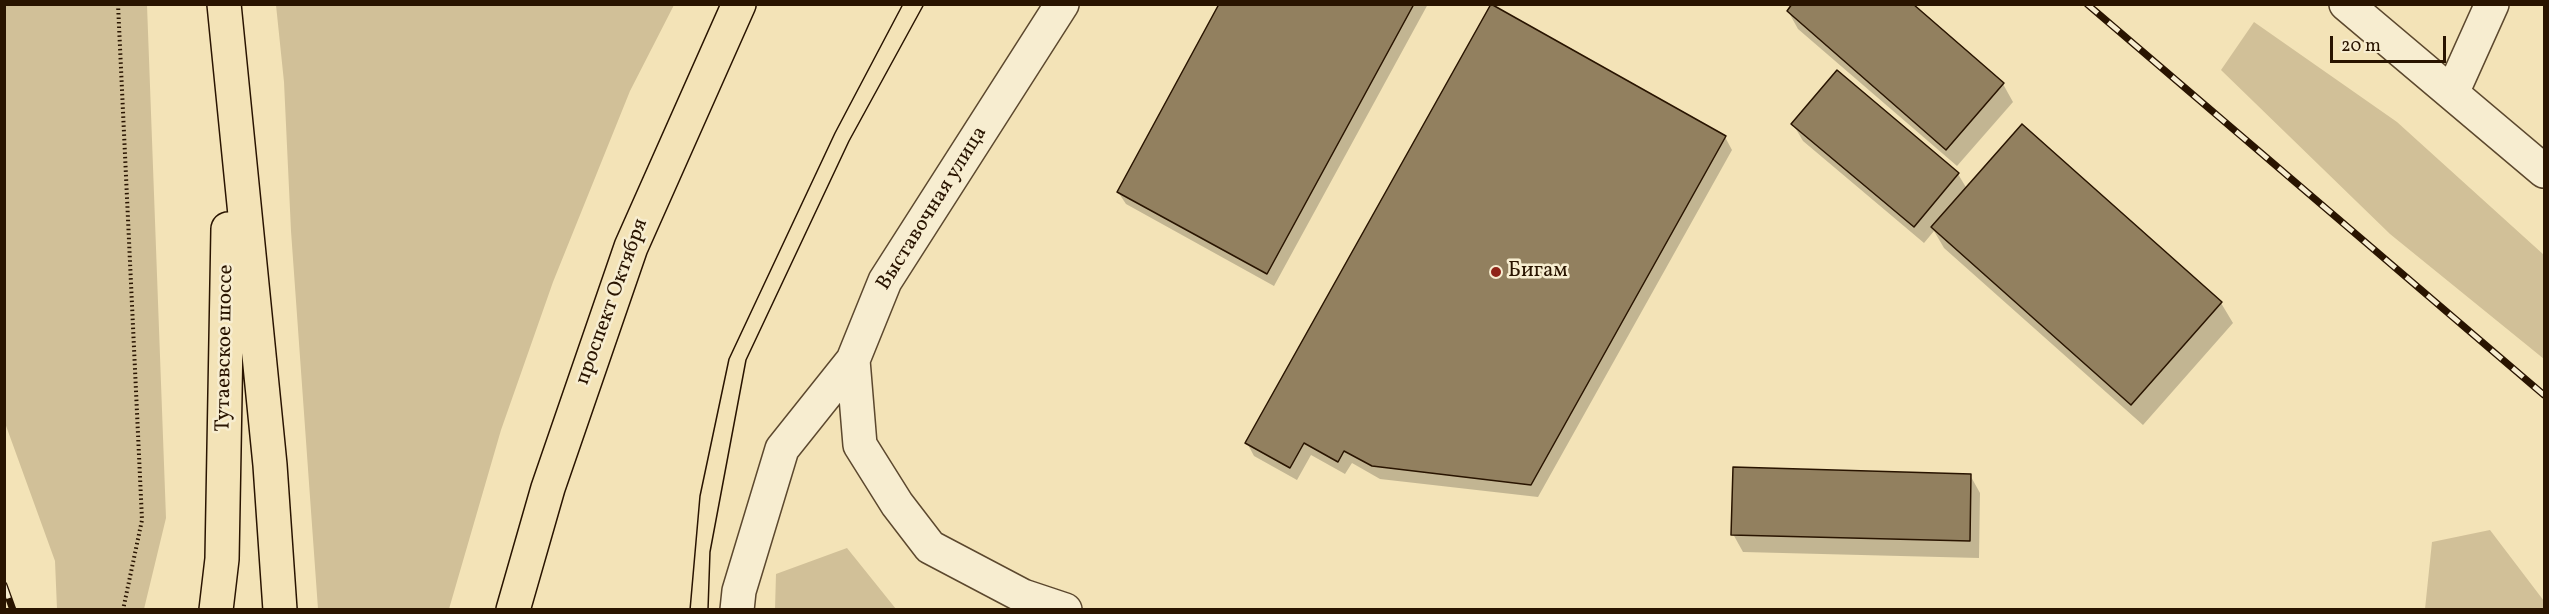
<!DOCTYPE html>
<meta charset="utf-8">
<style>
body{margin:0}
#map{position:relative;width:2549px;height:614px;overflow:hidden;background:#f3e3b7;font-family:Vollkorn,serif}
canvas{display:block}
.frame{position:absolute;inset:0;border:6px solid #291400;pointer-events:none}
.scale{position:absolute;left:2330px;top:36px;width:116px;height:27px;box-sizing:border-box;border:3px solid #291400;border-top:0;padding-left:8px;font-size:18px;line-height:21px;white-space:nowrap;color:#291400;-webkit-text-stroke:4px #f7edd0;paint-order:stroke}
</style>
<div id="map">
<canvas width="2549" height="614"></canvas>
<div class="frame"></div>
<div class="scale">20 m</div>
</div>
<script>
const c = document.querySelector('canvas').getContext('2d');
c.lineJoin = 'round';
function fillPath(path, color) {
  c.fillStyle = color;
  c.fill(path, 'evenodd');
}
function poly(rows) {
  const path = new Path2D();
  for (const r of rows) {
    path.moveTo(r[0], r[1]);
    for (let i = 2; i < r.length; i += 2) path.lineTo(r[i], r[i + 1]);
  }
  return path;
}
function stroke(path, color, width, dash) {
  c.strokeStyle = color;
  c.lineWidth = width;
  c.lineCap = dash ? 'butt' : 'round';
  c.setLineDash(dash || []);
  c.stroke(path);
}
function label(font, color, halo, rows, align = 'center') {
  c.font = font + ' Vollkorn,serif';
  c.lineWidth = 5;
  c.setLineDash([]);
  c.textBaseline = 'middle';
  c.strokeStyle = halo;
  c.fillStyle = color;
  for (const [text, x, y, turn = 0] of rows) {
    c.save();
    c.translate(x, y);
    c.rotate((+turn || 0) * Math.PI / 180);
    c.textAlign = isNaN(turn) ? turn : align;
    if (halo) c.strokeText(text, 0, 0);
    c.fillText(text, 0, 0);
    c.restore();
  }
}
fillPath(poly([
 [5,4,147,5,166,518,144,609,57,609,55,561,5,423],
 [276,5,674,5,630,91,553,282,501,430,449,609,318,609,291,231,284,82],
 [2254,22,2397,122,2544,255,2544,359,2390,234,2221,70],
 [2490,530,2544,601,2544,609,2425,609,2432,542],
 [847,548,896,609,775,609,776,574]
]), '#d1c098');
fillPath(poly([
 [1220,4,1428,4,1274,286,1126,204,1118,192],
 [1910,4,2003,84,2013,102,1957,166,1798,29,1788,11],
 [1793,124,1958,174,1967,189,2221,303,2233,323,2143,425,1944,248,1934,231,1924,243,1803,141],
 [1725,137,1732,150,1538,497,1380,479,1352,463,1345,474,1311,455,1297,480,1254,456,1247,443],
 [1970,475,1980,493,1979,558,1743,552,1733,534]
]), '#0003');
const building = poly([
 [1219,4,1414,4,1267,274,1117,192,1219,4],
 [1491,4,1726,136,1531,485,1372,466,1344,451,1338,462,1304,443,1290,468,1245,443,1491,4],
 [1792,4,1913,4,2004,83,1946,150,1787,11,1792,4],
 [1837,70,1959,173,1914,227,1791,124,1837,70],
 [2022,124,2222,302,2131,405,1931,227,2022,124],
 [1733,467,1971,474,1970,541,1731,535,1733,467]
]);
fillPath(building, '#92805f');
stroke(building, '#291400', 1.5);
const minor = poly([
 [1062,4,885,281,853,360,860,445,897,504,930,547,1023,596,1065,610],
 [2346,4,2544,171],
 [2452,93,2492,4],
 [737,610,739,591,782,449,853,360]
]);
const major = poly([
 [224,4,270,465,280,610],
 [216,610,222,559,228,229],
 [513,610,548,488,631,247,739,4]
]);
stroke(minor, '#5c482e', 36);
stroke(major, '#291400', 36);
stroke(poly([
 [118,4,142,520,123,610]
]), '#291400', 4, [1.5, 3]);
stroke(minor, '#f7edd0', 33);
stroke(major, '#f3e3b7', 33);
stroke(poly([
 [690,610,700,496,729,359,835,133,903,4],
 [708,610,710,552,746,360,849,141,924,4]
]), '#291400', 1.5);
const rail = poly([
 [2087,4,2544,395],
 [4,585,13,610]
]);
stroke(rail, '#291400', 7);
stroke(rail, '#f7edd0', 4.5, [14]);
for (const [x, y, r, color] of [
 [1496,272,6,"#8f2418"]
]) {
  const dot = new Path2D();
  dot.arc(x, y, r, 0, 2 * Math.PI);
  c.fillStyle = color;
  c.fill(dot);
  stroke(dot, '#f7edd0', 2);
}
label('21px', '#291400', '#f7edd0', [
 ["Выставочная улица",933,209,-58],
 ["проспект Октября",613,302,-70],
 ["Тутаевское шоссе",226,348,-89]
]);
label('21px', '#291400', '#f7edd0', [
 ["Бигам",1508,272]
], 'left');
</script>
